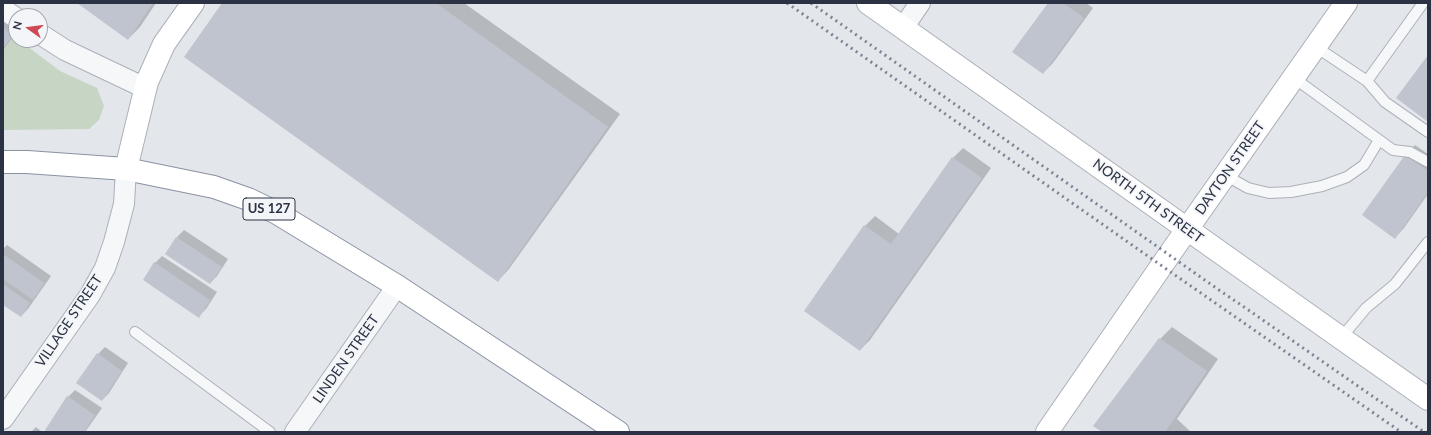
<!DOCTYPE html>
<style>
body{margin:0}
#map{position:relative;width:1431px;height:435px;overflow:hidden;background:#e3e6eb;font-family:Lato,sans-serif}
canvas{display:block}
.frame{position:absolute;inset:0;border:4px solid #2b3243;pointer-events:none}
.north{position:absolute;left:8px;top:8px;width:40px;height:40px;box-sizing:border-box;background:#f3f5f8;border:1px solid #a3a7b0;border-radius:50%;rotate:284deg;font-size:11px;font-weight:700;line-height:16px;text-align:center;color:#2b3243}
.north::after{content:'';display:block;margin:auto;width:14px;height:18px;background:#ce4956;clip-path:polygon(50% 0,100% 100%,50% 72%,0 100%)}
</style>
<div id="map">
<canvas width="1431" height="435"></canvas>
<div class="frame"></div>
<div class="north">N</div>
</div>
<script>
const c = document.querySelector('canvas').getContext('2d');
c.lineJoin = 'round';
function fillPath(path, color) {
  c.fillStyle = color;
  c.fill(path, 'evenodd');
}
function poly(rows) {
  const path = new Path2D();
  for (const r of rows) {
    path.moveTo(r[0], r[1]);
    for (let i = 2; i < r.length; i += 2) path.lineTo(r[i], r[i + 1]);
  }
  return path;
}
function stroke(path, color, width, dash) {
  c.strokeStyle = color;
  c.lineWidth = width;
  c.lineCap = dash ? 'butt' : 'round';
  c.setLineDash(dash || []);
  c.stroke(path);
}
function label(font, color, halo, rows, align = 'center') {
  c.font = font + ' Lato,sans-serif';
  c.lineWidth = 3.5;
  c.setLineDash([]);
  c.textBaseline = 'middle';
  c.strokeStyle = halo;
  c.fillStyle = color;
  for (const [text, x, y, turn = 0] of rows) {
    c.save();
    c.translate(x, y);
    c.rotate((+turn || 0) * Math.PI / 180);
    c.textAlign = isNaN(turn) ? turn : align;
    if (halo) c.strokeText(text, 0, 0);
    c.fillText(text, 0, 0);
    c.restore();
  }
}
fillPath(poly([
 [13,35,16,38,16,40,19,40,60,71,97,88,104,106,99,120,89,129,3,130,3,49]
]), '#c7d5c4');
fillPath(poly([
 [78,3,156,3,140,27,128,39],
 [223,3,464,3,620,114,509,269,498,281],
 [1049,3,1086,3,1093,8,1053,63,1043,73],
 [3,16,16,26,16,32,3,50],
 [1415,145,1428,154,1428,194,1404,228,1395,238,1406,155],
 [963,148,991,168,870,340,860,350,865,226,875,216,899,234,953,158],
 [184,230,228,259,217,276,210,283,177,237],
 [7,245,51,276,28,309,21,316,3,304,3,249],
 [162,256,217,292,206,309,199,316,144,279,155,263],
 [1172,327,1218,359,1177,419,1191,432,1104,432,1160,339],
 [105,347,128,363,109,393,102,400,98,354],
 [75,390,102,408,85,432,49,432,68,397],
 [36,427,42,432,31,432]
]), '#0003');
fillPath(poly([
 [77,3,153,3,128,40],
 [222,3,436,3,608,127,498,282,184,57],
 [1048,3,1063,3,1084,18,1043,74,1012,52],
 [3,28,13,35,3,49],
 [1428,55,1428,122,1396,98],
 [1405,155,1428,171,1428,192,1395,239,1362,215],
 [952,157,982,178,860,351,804,311,864,225,891,244],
 [176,237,222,267,210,284,165,254],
 [3,254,44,283,33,300,3,279],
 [154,262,210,300,199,318,143,280],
 [3,284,30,303,21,317,3,305],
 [1159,338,1207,371,1165,432,1102,432,1093,426],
 [97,353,122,371,102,401,76,383],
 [67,396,95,415,84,432,47,432,45,430]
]), '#c0c4ce');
const lane = poly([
 [1316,47,1367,81,1423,3],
 [1294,78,1393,150,1410,152,1428,162],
 [1367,81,1385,102,1428,132],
 [1225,175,1248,188,1269,193,1291,192,1322,186,1347,177,1364,165,1379,140],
 [135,332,270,432],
 [1341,338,1366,308,1395,284,1428,242]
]);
const street = poly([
 [3,9,16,18],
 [903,28,920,3],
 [40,34,65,50,145,88],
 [3,419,90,295,105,268,114,242,124,204,126,169],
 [295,432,397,286]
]);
const secondary = poly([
 [868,3,1341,338,1428,399],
 [126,169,147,82,164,44,193,3],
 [1047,432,1169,255,1346,3]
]);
const highway = poly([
 [3,162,27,162,126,169,214,187,248,199,277,213,397,286,618,432]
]);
stroke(lane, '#acb0b9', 12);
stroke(street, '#acb0b9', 22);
stroke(secondary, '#acb0b9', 24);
stroke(highway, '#8a92a2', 24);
stroke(lane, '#f6f7f9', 10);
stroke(street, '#f6f7f9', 20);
stroke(secondary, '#fff', 22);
stroke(highway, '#fff', 22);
stroke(poly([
 [787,3,1162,266,1401,432],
 [811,3,1219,290,1247,309,1424,432]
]), '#7c8495', 3, [2, 4]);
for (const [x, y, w] of [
 [269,209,52]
]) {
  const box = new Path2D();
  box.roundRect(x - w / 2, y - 11, w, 22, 3);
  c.fillStyle = '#f3f5f8';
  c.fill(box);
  stroke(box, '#2b3243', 1);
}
label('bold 13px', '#2b3243', null, [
 ["US 127",269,209]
]);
label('14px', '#2b3243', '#f3f5f8', [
 ["DAYTON STREET",1230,168,-55],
 ["NORTH 5TH STREET",1148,201,36],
 ["VILLAGE STREET",69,321,-56],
 ["LINDEN STREET",346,359,-55]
]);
</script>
